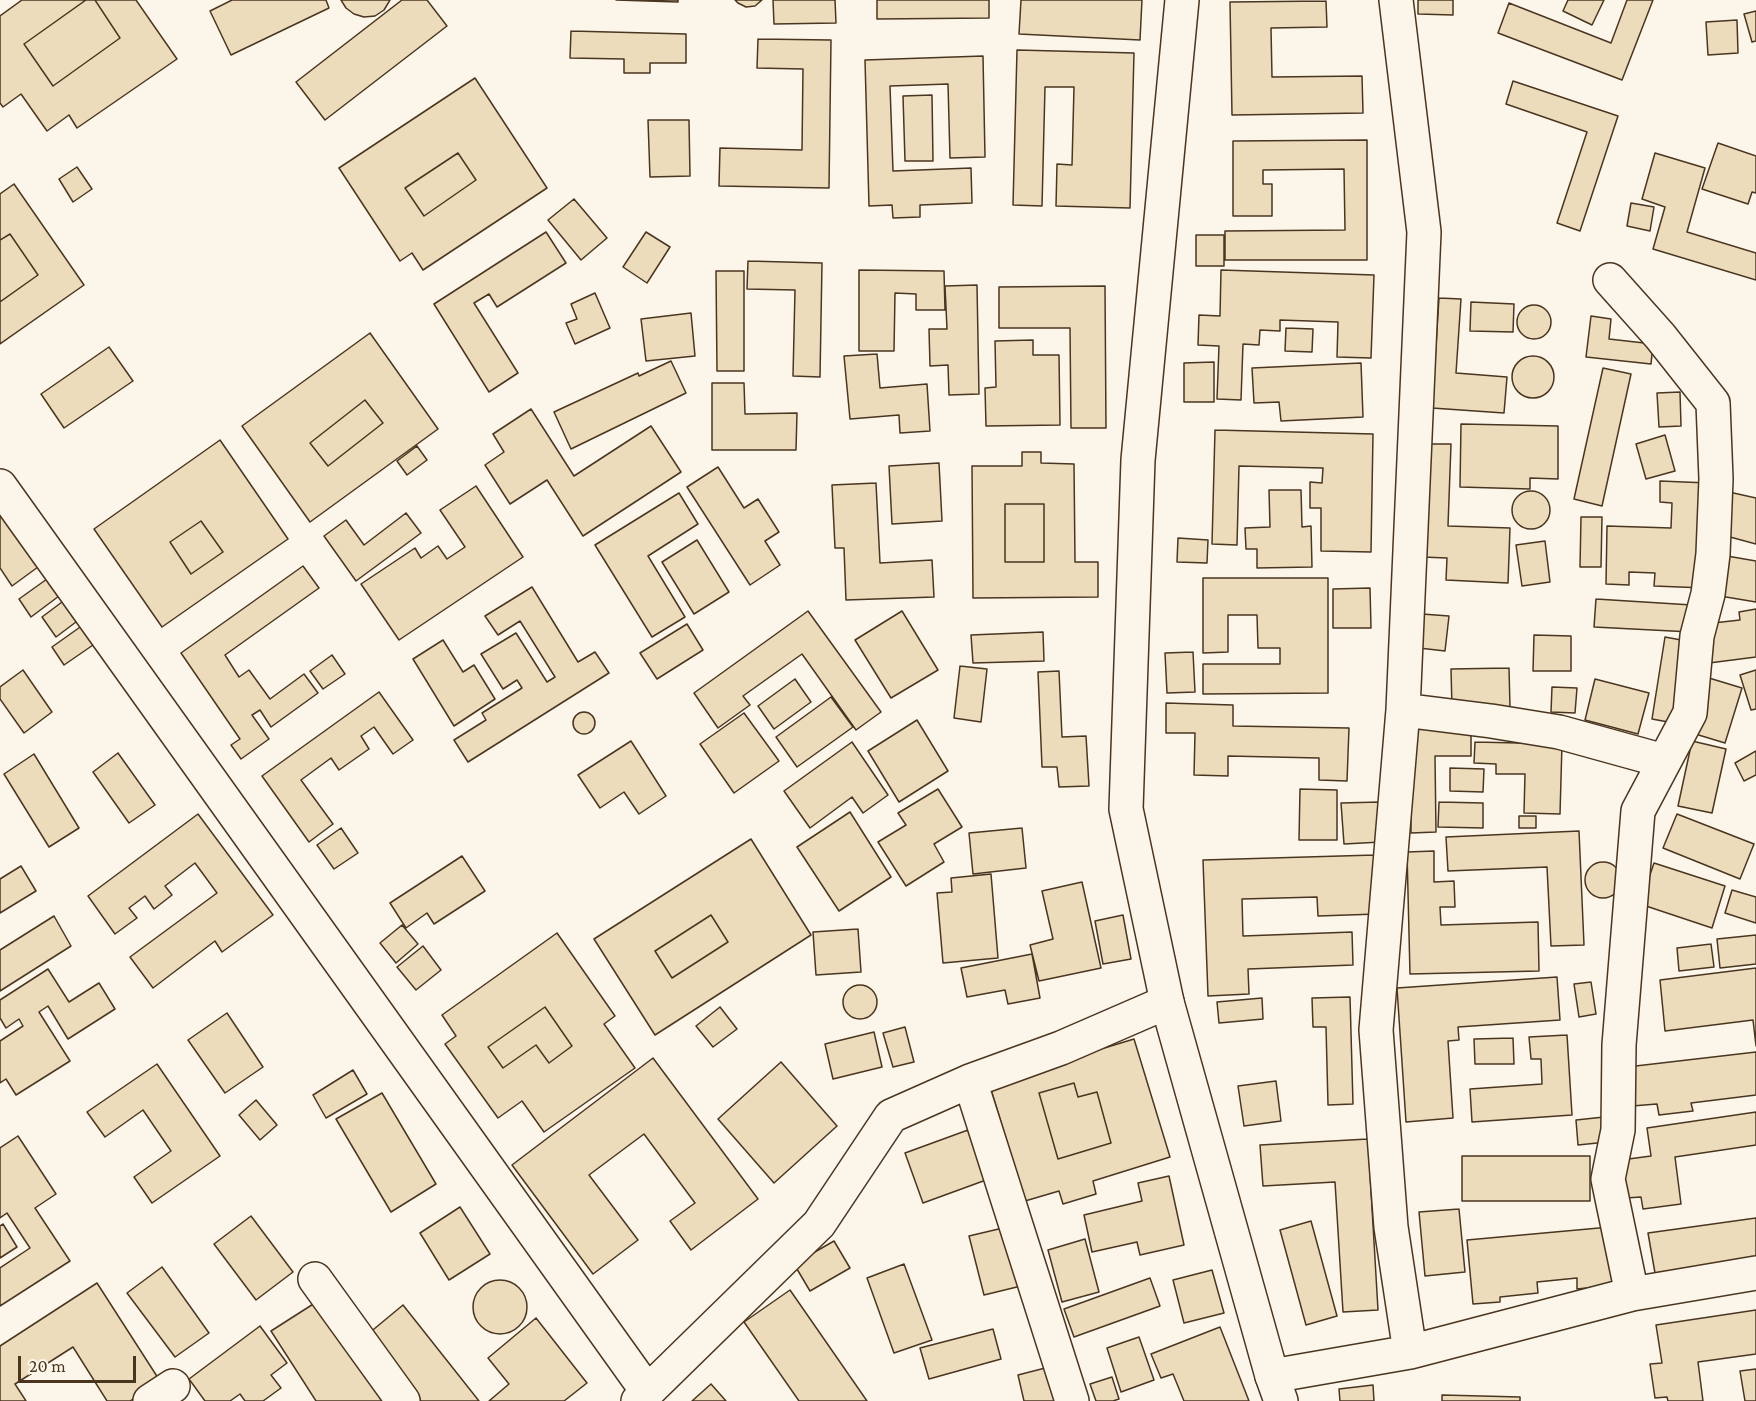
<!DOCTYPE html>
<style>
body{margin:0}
#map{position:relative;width:1756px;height:1401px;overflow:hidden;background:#fbf6e9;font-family:"Crimson Pro",serif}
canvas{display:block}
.scale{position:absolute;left:18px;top:1356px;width:118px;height:27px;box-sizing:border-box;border:3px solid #4a3520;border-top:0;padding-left:8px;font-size:18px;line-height:21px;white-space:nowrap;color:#4a3520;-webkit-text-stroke:4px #fbf6e9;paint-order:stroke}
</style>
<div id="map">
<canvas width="1756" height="1401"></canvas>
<div class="scale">20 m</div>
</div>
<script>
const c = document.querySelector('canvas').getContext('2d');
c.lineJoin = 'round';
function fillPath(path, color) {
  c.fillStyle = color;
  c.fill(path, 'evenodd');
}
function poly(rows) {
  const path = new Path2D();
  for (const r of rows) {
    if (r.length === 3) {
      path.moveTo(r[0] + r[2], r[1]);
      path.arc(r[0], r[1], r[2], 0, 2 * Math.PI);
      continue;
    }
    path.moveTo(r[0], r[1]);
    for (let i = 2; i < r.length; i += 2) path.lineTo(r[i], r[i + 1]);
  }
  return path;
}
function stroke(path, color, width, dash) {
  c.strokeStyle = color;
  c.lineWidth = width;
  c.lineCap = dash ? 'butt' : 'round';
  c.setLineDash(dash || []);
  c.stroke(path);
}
const building = poly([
 [22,0,86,0,24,44,53,86,120,38,95,0,136,0,177,59,77,128,69,115,47,131,21,94,3,107,0,103,0,16,22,0],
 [86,0,95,0,120,38,53,86,24,44,86,0],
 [232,0,326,0,329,8,231,55,210,11,232,0],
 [341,0,390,0,384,10,375,16,364,17,354,14,346,8,341,0],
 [402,0,427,0,447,26,325,120,296,82,402,0],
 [616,0,678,0,678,2,616,0],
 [735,0,762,0,755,6,746,7,738,3,735,0],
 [773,0,835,0,836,23,774,24,773,0],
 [877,0,989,0,989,18,877,19,877,0],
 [1021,0,1142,0,1140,40,1019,34,1021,0],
 [1418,0,1453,0,1453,15,1418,14,1418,0],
 [1568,0,1604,0,1592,25,1563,11,1568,0],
 [1627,0,1653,0,1622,80,1498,33,1509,3,1611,43,1627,0],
 [1326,1,1327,27,1271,28,1272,77,1362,76,1363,113,1232,115,1230,2,1326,1],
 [1756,11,1756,41,1752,42,1744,14,1756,11],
 [1737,20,1738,53,1708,55,1706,22,1737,20],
 [571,31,686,34,686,63,650,63,650,73,624,73,624,59,570,58,571,31],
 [758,39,831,40,829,188,719,186,720,148,802,150,803,69,757,68,758,39],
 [1017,50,1134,53,1130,208,1056,206,1057,164,1072,165,1074,87,1045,87,1042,206,1013,205,1017,50],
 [983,56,985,157,950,158,948,84,890,86,893,171,971,168,972,203,920,205,920,217,893,218,892,205,869,206,865,60,983,56],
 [475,78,547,188,423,270,412,253,400,261,339,168,475,78],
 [458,153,476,180,424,216,405,188,458,153],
 [1513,81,1618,116,1580,231,1557,223,1587,132,1506,104,1513,81],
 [932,95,933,161,905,161,903,96,932,95],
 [648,120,689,120,690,176,650,177,648,120],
 [1367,140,1367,260,1225,260,1225,231,1345,230,1344,169,1263,170,1263,184,1272,184,1272,216,1233,216,1233,141,1367,140],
 [1718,143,1756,156,1756,193,1752,192,1748,204,1702,189,1718,143],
 [458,153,476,180,424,216,405,188,458,153],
 [1655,153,1705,168,1687,232,1756,253,1756,280,1653,249,1665,207,1642,199,1655,153],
 [77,167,92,189,73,202,59,179,77,167],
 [14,184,84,285,0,344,0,302,38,275,10,234,0,240,0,194,14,184],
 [574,199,607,238,581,260,548,220,574,199],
 [1631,203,1654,207,1650,231,1627,226,1631,203],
 [546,232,566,263,497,307,489,294,474,303,518,373,489,392,434,304,546,232],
 [646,232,670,247,647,283,623,267,646,232],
 [10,234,38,275,0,302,0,240,10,234],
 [1196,235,1224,235,1224,266,1196,266,1196,235],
 [748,261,822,263,820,377,793,376,795,290,747,289,748,261],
 [859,270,944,271,945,310,916,310,916,294,895,293,894,351,859,351,859,270],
 [1221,270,1374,275,1371,358,1337,357,1338,322,1280,320,1280,331,1260,330,1259,345,1243,344,1241,400,1217,399,1219,346,1198,345,1199,315,1220,316,1221,270],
 [716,271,744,271,744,371,717,371,716,271],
 [977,285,979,394,949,395,948,365,930,366,929,329,947,329,945,286,977,285],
 [1105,286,1106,428,1071,428,1070,328,999,328,999,287,1105,286],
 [595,293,610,328,575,344,566,323,577,319,571,304,595,293],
 [1439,298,1461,299,1456,373,1507,377,1504,413,1432,408,1439,298],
 [1471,302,1514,304,1513,332,1470,331,1471,302],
 [1534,322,17],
 [691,313,695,356,646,361,641,319,691,313],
 [1591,316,1611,319,1609,339,1653,344,1651,364,1586,357,1591,316],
 [1286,328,1313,329,1312,352,1285,351,1286,328],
 [370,333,438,429,310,522,242,426,370,333],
 [365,400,383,423,328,466,310,443,365,400],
 [1033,340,1033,355,1059,355,1060,425,986,426,985,388,996,387,995,341,1033,340],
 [109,347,133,381,64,428,41,394,109,347],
 [877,354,880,388,927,384,930,431,900,433,899,415,850,419,844,356,877,354],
 [1533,377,21],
 [671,361,686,393,571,449,554,412,638,373,639,376,671,361],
 [1214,362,1214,402,1184,402,1184,363,1214,362],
 [1361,363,1363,417,1281,421,1279,402,1254,403,1252,368,1361,363],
 [1603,368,1631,374,1602,506,1574,499,1603,368],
 [712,383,744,383,745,414,797,413,796,450,712,450,712,383],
 [1680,392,1681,426,1659,427,1657,393,1680,392],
 [365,400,383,423,328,466,310,443,365,400],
 [531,409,574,476,651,426,681,472,583,536,547,480,510,504,485,465,504,452,493,434,531,409],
 [1461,424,1558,426,1558,479,1530,478,1530,489,1460,487,1461,424],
 [1215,430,1373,434,1371,552,1321,551,1321,508,1310,508,1310,482,1322,483,1323,468,1239,466,1237,545,1212,544,1215,430],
 [1665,435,1675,471,1646,479,1636,444,1665,435],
 [220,440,288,539,162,627,94,529,220,440],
 [201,521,223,552,191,574,170,542,201,521],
 [1426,444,1451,444,1448,526,1510,528,1508,583,1446,580,1447,558,1422,557,1426,444],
 [417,446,427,460,407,475,397,461,417,446],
 [1022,452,1041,452,1041,463,1074,464,1075,562,1098,562,1098,597,973,598,972,466,1022,466,1022,452],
 [1005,504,1044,504,1044,562,1005,562,1005,504],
 [939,463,942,521,892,524,889,466,939,463],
 [718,467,744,508,758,499,779,532,765,541,780,565,750,585,687,487,718,467],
 [1660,481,1708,483,1705,588,1654,586,1655,573,1629,572,1629,585,1606,584,1607,526,1671,528,1672,503,1660,502,1660,481],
 [876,483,880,563,932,560,934,597,846,600,844,548,835,548,832,485,876,483],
 [476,486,523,557,399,640,361,584,415,548,421,558,438,546,447,559,465,547,440,510,476,486],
 [1269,490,1301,490,1302,527,1311,526,1312,567,1257,568,1257,549,1246,549,1245,528,1270,527,1269,490],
 [1531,510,19],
 [1729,492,1756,498,1756,544,1719,534,1729,492],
 [679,493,698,524,648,556,685,617,652,637,595,545,679,493],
 [1005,504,1044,504,1044,562,1005,562,1005,504],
 [406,513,421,533,356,581,324,536,346,520,364,545,406,513],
 [0,514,38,567,12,586,0,568,0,514],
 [1581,517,1602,517,1601,567,1580,567,1581,517],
 [201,521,223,552,191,574,170,542,201,521],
 [1178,538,1208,540,1207,563,1177,562,1178,538],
 [697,540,729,592,694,614,662,562,697,540],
 [1545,541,1550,582,1522,586,1516,545,1545,541],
 [1727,556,1756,561,1756,602,1720,596,1727,556],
 [303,566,319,588,225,655,239,677,249,670,270,699,304,674,318,693,271,727,260,710,252,715,269,739,241,759,231,745,240,739,181,653,303,566],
 [1203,578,1328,578,1328,693,1203,694,1203,664,1280,664,1280,648,1258,648,1257,615,1228,615,1228,652,1203,653,1203,578],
 [47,579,59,596,31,617,19,599,47,579],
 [532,587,578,662,595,652,609,673,468,762,454,740,486,720,482,713,522,688,517,680,503,689,481,654,516,633,547,682,555,677,520,621,498,635,485,616,532,587],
 [1370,588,1371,628,1333,628,1333,589,1370,588],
 [66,599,80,619,56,637,42,617,66,599],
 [1596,599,1692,605,1691,632,1594,627,1596,599],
 [1756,609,1756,657,1709,663,1704,624,1740,620,1739,612,1756,609],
 [808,611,881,712,856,730,802,654,743,696,750,705,718,728,694,693,808,611],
 [902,611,938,670,891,698,855,640,902,611],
 [1422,614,1449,616,1445,651,1419,648,1422,614],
 [687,624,703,650,657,679,640,653,687,624],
 [83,625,96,643,64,665,52,647,83,625],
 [1043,632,1044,661,973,663,971,635,1043,632],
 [1534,635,1571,636,1571,671,1533,671,1534,635],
 [1665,637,1692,642,1679,724,1652,719,1665,637],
 [443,640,463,672,474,665,495,699,454,726,413,659,443,640],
 [1193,652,1195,692,1167,693,1165,653,1193,652],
 [332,655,345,674,323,689,310,671,332,655],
 [960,666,987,669,981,722,954,718,960,666],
 [1509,668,1510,707,1452,708,1451,669,1509,668],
 [23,670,52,712,24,733,0,699,0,687,23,670],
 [1756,670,1756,709,1751,710,1740,675,1756,670],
 [1059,671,1062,737,1086,736,1089,786,1059,787,1057,767,1042,767,1038,672,1059,671],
 [1709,678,1742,688,1725,743,1692,733,1709,678],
 [795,679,811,702,774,729,758,706,795,679],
 [1595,679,1649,693,1638,734,1585,720,1595,679],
 [1552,687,1577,688,1575,713,1551,712,1552,687],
 [379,692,413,740,393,754,374,727,361,736,369,749,339,770,331,758,301,780,333,824,309,842,262,776,379,692],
 [831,697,853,727,797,767,776,737,831,697],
 [1166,703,1233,705,1233,726,1349,728,1347,781,1319,780,1319,758,1228,756,1228,776,1194,775,1195,733,1166,733,1166,703],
 [584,723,11],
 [744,713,779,761,734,793,700,744,744,713],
 [917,720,948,771,899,802,868,751,917,720],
 [1410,725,1471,725,1471,756,1435,756,1436,832,1411,833,1410,725],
 [631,741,666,796,639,814,624,792,600,808,578,775,631,741],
 [1692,741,1726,749,1712,813,1678,806,1692,741],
 [852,742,888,795,863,813,852,797,810,828,784,791,852,742],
 [1475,742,1562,744,1560,814,1524,813,1525,774,1496,774,1496,764,1474,763,1475,742],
 [1756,751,1756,775,1744,781,1735,763,1756,751],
 [118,753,155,805,129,823,93,772,118,753],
 [34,754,79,828,49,847,4,774,34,754],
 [1450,768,1484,769,1483,792,1450,791,1450,768],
 [938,789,962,827,934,844,944,862,906,886,878,842,906,825,898,813,938,789],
 [1300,789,1337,790,1337,840,1299,840,1300,789],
 [1380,802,1381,842,1344,844,1341,803,1380,802],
 [1439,802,1483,803,1483,828,1438,827,1439,802],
 [850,812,891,877,839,911,797,847,850,812],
 [198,814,273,915,222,952,215,941,153,988,130,957,217,893,195,863,165,886,172,895,154,909,145,896,129,908,137,918,115,934,88,896,198,814],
 [1677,814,1754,844,1740,879,1663,848,1677,814],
 [1519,816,1536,816,1536,828,1519,828,1519,816],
 [341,828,358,853,334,869,317,845,341,828],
 [1022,828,1026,868,973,874,969,833,1022,828],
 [1579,831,1584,945,1551,946,1547,867,1448,871,1446,837,1579,831],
 [751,839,811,935,655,1035,594,939,751,839],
 [711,915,728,942,672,978,655,951,711,915],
 [1434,851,1434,882,1454,881,1455,907,1440,907,1441,925,1538,922,1539,971,1410,974,1407,852,1434,851],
 [1375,855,1377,914,1318,916,1317,897,1242,899,1243,936,1352,932,1353,965,1248,969,1249,994,1208,996,1203,860,1375,855],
 [462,856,485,891,434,924,427,913,406,928,390,903,462,856],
 [1603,880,18],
 [1654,863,1725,886,1712,928,1640,904,1654,863],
 [21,866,36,891,0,913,0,879,21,866],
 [991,874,998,958,943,963,937,893,952,892,951,878,991,874],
 [1082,882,1101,968,1039,981,1030,945,1053,939,1042,891,1082,882],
 [1732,890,1756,897,1756,923,1725,913,1732,890],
 [711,915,728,942,672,978,655,951,711,915],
 [1123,915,1131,959,1103,964,1095,921,1123,915],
 [54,916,71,946,0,991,0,950,54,916],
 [402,925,418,944,396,963,380,943,402,925],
 [858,929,861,972,816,975,813,932,858,929],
 [557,933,615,1016,604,1024,635,1068,544,1132,522,1101,498,1118,445,1044,456,1036,442,1015,557,933],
 [545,1007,572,1046,549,1063,536,1045,503,1068,488,1047,545,1007],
 [1756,935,1756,964,1720,968,1717,939,1756,935],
 [1711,944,1714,967,1679,971,1677,948,1711,944],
 [423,946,441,970,416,990,397,967,423,946],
 [1032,954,1040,998,1008,1004,1005,990,967,997,961,968,1032,954],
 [1756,968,1756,1046,1753,1020,1665,1031,1660,980,1756,968],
 [48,969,69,1002,99,983,115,1009,68,1039,48,1006,39,1012,70,1061,16,1095,6,1079,0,1083,0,1041,23,1026,19,1019,6,1028,0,1018,0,1000,48,969],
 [1557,977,1560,1020,1458,1027,1459,1040,1448,1041,1453,1118,1406,1122,1397,988,1557,977],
 [1591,982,1596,1014,1579,1017,1574,984,1591,982],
 [860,1002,17],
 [1350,997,1353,1104,1328,1105,1326,1027,1313,1027,1312,998,1350,997],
 [1262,998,1263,1019,1219,1023,1217,1002,1262,998],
 [545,1007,572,1046,549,1063,536,1045,503,1068,488,1047,545,1007],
 [720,1007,737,1029,713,1047,696,1026,720,1007],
 [227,1013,263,1067,225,1093,188,1040,227,1013],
 [905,1027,914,1062,893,1067,883,1033,905,1027],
 [874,1032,882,1067,833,1079,825,1044,874,1032],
 [1567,1035,1572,1115,1472,1122,1470,1089,1542,1084,1541,1059,1531,1059,1529,1037,1567,1035],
 [1513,1038,1514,1064,1475,1064,1474,1039,1513,1038],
 [1134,1039,1170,1157,1093,1181,1096,1194,1063,1204,1059,1191,1025,1201,989,1083,1134,1039],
 [1074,1083,1078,1097,1097,1092,1111,1143,1058,1159,1039,1093,1074,1083],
 [1756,1052,1756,1095,1691,1103,1693,1111,1659,1115,1657,1104,1632,1106,1627,1067,1756,1052],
 [653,1058,758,1199,691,1250,670,1221,695,1203,644,1134,589,1175,638,1240,593,1274,512,1165,653,1058],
 [781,1062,837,1126,774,1183,718,1119,781,1062],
 [157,1064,220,1156,152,1203,134,1177,171,1151,143,1110,105,1137,87,1112,157,1064],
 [353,1070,367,1094,326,1118,313,1095,353,1070],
 [1276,1081,1281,1121,1244,1126,1238,1086,1276,1081],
 [1074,1083,1078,1097,1097,1092,1111,1143,1058,1159,1039,1093,1074,1083],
 [382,1093,436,1184,391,1212,336,1119,382,1093],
 [256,1100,277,1125,260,1140,239,1115,256,1100],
 [1756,1112,1756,1145,1675,1157,1681,1204,1643,1209,1641,1197,1626,1198,1621,1160,1651,1156,1647,1128,1756,1112],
 [1604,1117,1607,1142,1578,1145,1576,1120,1604,1117],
 [968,1130,986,1180,923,1203,905,1153,968,1130],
 [18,1136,56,1194,35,1208,70,1261,0,1306,0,1268,30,1248,7,1213,0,1218,0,1148,18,1136],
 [1368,1139,1378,1310,1343,1312,1335,1182,1263,1186,1260,1145,1368,1139],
 [1462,1156,1590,1156,1590,1201,1462,1201,1462,1156],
 [1169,1176,1184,1245,1140,1255,1137,1242,1092,1252,1084,1215,1142,1201,1138,1183,1169,1176],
 [460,1207,490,1254,449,1280,420,1233,460,1207],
 [1459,1209,1465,1272,1425,1276,1419,1212,1459,1209],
 [251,1216,293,1272,256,1300,214,1244,251,1216],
 [1756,1218,1756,1259,1655,1273,1648,1233,1756,1218],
 [1311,1221,1337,1316,1306,1325,1280,1230,1311,1221],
 [3,1224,17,1247,0,1258,0,1226,3,1224],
 [1007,1227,1021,1286,984,1295,969,1236,1007,1227],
 [1610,1227,1615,1285,1577,1289,1577,1278,1537,1282,1538,1293,1500,1297,1500,1302,1473,1304,1467,1240,1610,1227],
 [1085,1239,1099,1292,1062,1302,1048,1250,1085,1239],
 [834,1241,850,1268,810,1291,794,1264,834,1241],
 [904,1264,932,1340,894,1353,867,1278,904,1264],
 [162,1267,209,1333,175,1357,127,1293,162,1267],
 [1212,1270,1224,1313,1184,1323,1173,1280,1212,1270],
 [1150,1278,1160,1306,1074,1337,1064,1309,1150,1278],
 [500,1307,27],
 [97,1283,160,1381,130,1401,107,1401,73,1347,15,1384,26,1401,0,1401,0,1346,97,1283],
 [790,1290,867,1401,799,1401,744,1322,790,1290],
 [318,1301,382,1401,316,1401,271,1331,318,1301],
 [403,1305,479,1401,421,1401,368,1334,403,1305],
 [1756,1310,1756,1354,1698,1362,1703,1401,1668,1401,1667,1397,1655,1398,1650,1364,1662,1363,1656,1325,1756,1310],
 [536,1318,587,1383,564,1401,489,1401,509,1384,488,1358,536,1318],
 [260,1326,287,1363,271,1375,281,1388,263,1401,245,1401,240,1394,230,1401,205,1401,189,1379,260,1326],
 [1220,1327,1249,1401,1184,1401,1173,1374,1161,1378,1151,1354,1220,1327],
 [993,1329,1001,1359,929,1379,920,1348,993,1329],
 [1139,1337,1154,1380,1121,1392,1107,1348,1139,1337],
 [1049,1367,1057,1401,1024,1401,1018,1375,1049,1367],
 [1756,1369,1756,1401,1745,1401,1740,1371,1756,1369],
 [1112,1377,1119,1399,1113,1401,1096,1401,1090,1384,1112,1377],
 [711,1384,726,1401,692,1401,711,1384],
 [1373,1385,1374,1401,1340,1401,1339,1389,1373,1385],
 [1442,1395,1520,1397,1520,1401,1442,1401,1442,1395]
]);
fillPath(building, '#ecdcbc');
stroke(building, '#4a3520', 1.5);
const street = poly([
 [1396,0,1424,232,1403,710,1376,1030,1391,1227,1410,1352],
 [1610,280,1660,336,1713,403,1716,479,1713,554,1708,594,1697,636,1690,713,1638,811,1619,1045,1618,1130,1608,1179,1632,1294],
 [0,486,647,1391],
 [1403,710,1491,721,1559,732,1664,761],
 [970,1081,1072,1401],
 [315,1279,403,1401],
 [1272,1376,1410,1352,1632,1294,1756,1273],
 [150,1401,173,1386],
 [638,1401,819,1224,891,1116,970,1081,1061,1048,1167,1002]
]);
const secondary = poly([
 [1182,0,1138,460,1126,809,1167,1002,1272,1376,1281,1401]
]);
stroke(street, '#4a3520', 36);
stroke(secondary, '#4a3520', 36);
stroke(street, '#fbf6e9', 33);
stroke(secondary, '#fbf6e9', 33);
</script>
